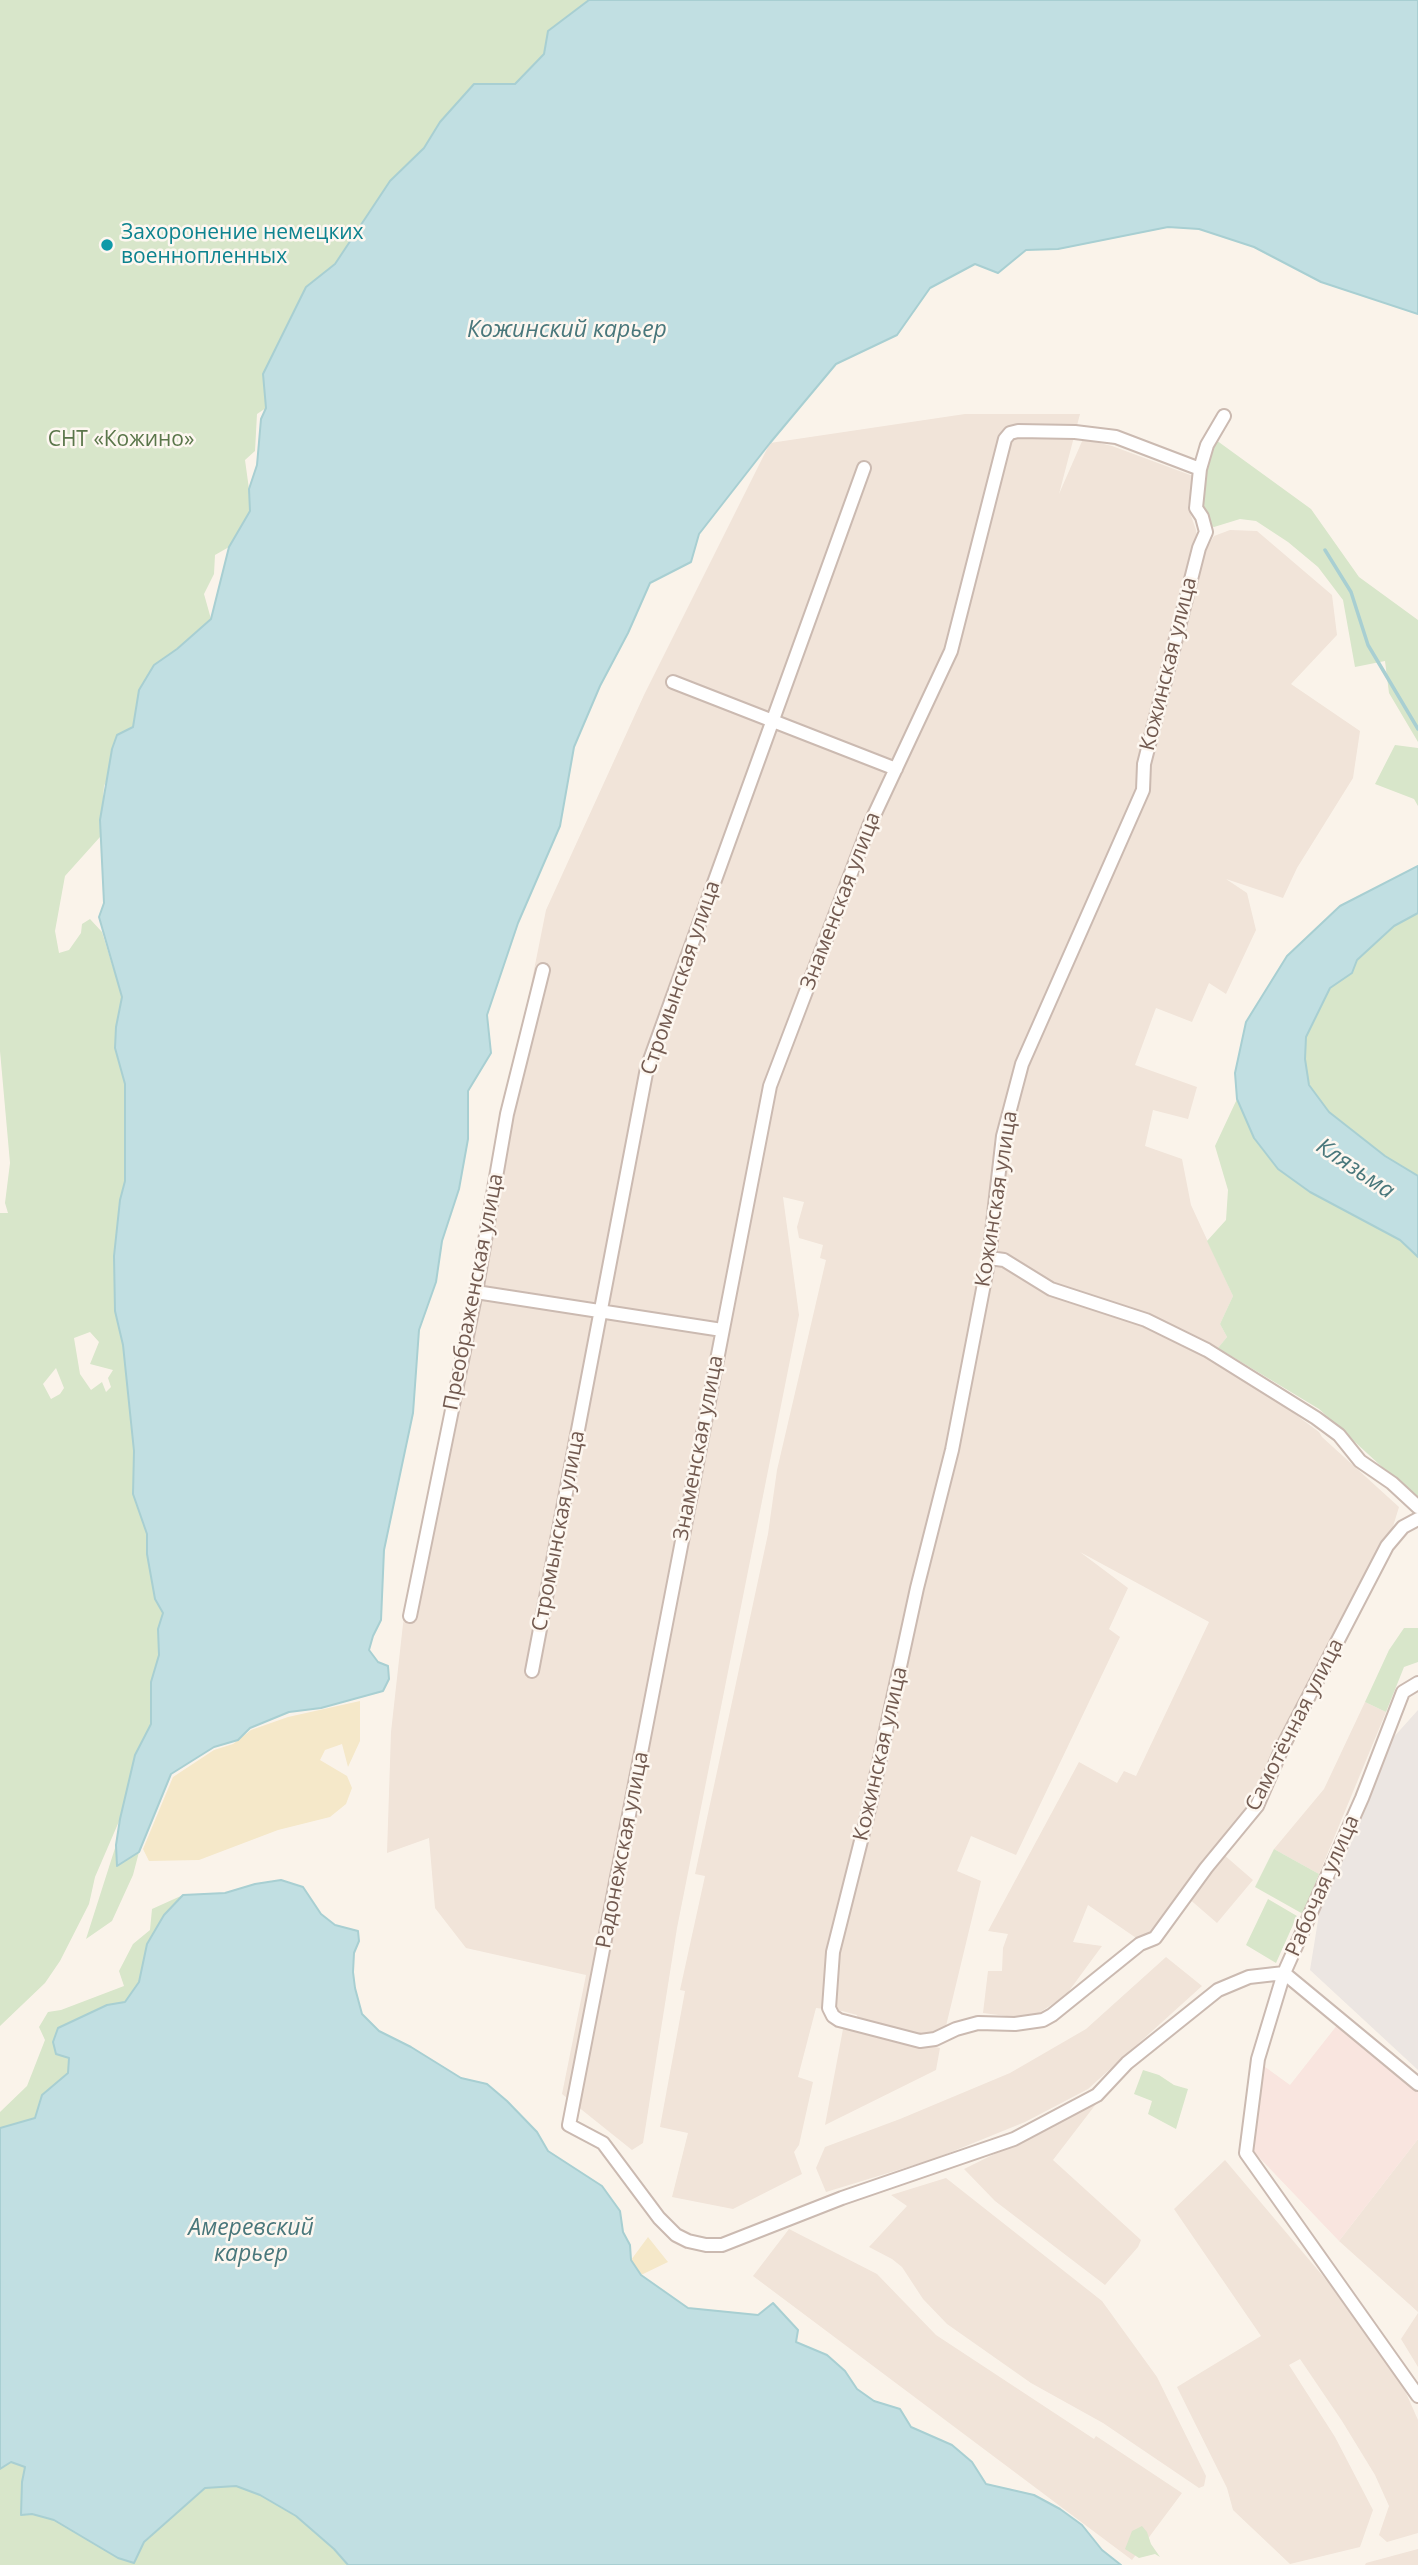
<!DOCTYPE html>
<meta charset="utf-8">
<style>
body{margin:0}
canvas{display:block;background:#faf3ea}
</style>
<canvas width="1418" height="2565"></canvas>
<script>
const c = document.querySelector('canvas').getContext('2d');
c.lineJoin = 'round';
function fillPath(path, color) {
  c.fillStyle = color;
  c.fill(path, 'evenodd');
}
function poly(rows) {
  const path = new Path2D();
  for (const r of rows) {
    path.moveTo(r[0], r[1]);
    for (let i = 2; i < r.length; i += 2) path.lineTo(r[i], r[i + 1]);
  }
  return path;
}
function stroke(path, color, width, dash) {
  c.strokeStyle = color;
  c.lineWidth = width;
  c.lineCap = dash ? 'butt' : 'round';
  c.setLineDash(dash || []);
  c.stroke(path);
}
function label(font, color, halo, rows, align = 'center') {
  c.font = font + ' "Open Sans",sans-serif';
  c.lineWidth = 5;
  c.setLineDash([]);
  c.textBaseline = 'middle';
  c.strokeStyle = halo;
  c.fillStyle = color;
  for (const [text, x, y, turn = 0] of rows) {
    c.save();
    c.translate(x, y);
    c.rotate((+turn || 0) * Math.PI / 180);
    c.textAlign = isNaN(turn) ? turn : align;
    if (halo) c.strokeText(text, 0, 0);
    c.fillText(text, 0, 0);
    c.restore();
  }
}
fillPath(poly([
 [965,414,1080,414,1059,494,1083,439,1112,446,1193,476,1188,507,1196,530,1201,558,1214,536,1230,530,1257,531,1332,595,1337,635,1291,684,1360,731,1353,778,1297,868,1283,898,1226,879,1247,893,1256,930,1226,994,1209,983,1192,1022,1156,1008,1135,1065,1197,1087,1188,1119,1153,1110,1145,1146,1182,1159,1191,1205,1233,1296,1220,1324,1227,1337,1218,1348,1207,1350,1204,1357,1264,1391,1319,1432,1322,1437,1399,1507,1387,1546,1257,1806,1145,1944,1088,1905,1073,1942,1102,1946,1066,1995,1030,2019,983,2013,988,1971,1002,1971,1003,1948,1008,1934,988,1931,1079,1762,1117,1783,1124,1771,1136,1776,1209,1622,1080,1552,1128,1588,1109,1629,1120,1637,1016,1855,971,1836,957,1871,981,1881,946,2026,925,2036,858,2020,857,2015,842,2011,816,2008,798,2077,813,2082,799,2145,794,2152,802,2174,733,2209,672,2197,688,2133,660,2127,685,1991,680,1990,705,1876,695,1874,768,1534,777,1470,826,1260,820,1258,823,1245,799,1238,797,1227,804,1202,783,1197,799,1315,677,1928,643,2143,632,2150,562,2094,586,1975,466,1948,435,1908,429,1838,387,1853,391,1732,403,1624,546,910,644,695,770,443],
 [1365,1702,1386,1712,1319,1874,1274,1849,1324,1789],
 [1223,1854,1253,1880,1217,1923,1187,1897],
 [1166,1957,1202,1986,1088,2089,1025,2122,934,2159,826,2192,816,2168,825,2147,900,2119,1010,2073,1086,2029],
 [843,2029,940,2048,936,2070,825,2125],
 [1096,2104,1053,2160,1141,2240,1138,2247,1105,2285,995,2201,964,2169],
 [1418,2139,1418,2312,1339,2241],
 [1225,2160,1333,2288,1403,2386,1418,2420,1418,2533,1387,2542,1379,2535,1389,2506,1375,2475,1342,2421,1300,2359,1289,2365,1335,2437,1373,2510,1360,2547,1290,2564,1233,2510,1227,2488,1177,2387,1261,2336,1174,2209],
 [946,2178,1102,2301,1157,2377,1206,2476,1204,2486,1199,2488,1103,2423,1031,2383,947,2324,923,2299,902,2267,892,2259,869,2247,907,2206,891,2195],
 [789,2229,877,2274,936,2335,1094,2439,1096,2436,1182,2493,1132,2560,753,2276],
 [1418,2313,1418,2367,1401,2339],
 [1418,2549,1418,2565,1365,2565,1366,2563]
]), '#f1e4d9');
fillPath(poly([
 [1338,2024,1418,2091,1418,2139,1339,2241,1253,2151,1261,2064,1290,2085]
]), '#f9e5df');
fillPath(poly([
 [1418,1710,1418,2070,1310,1970,1320,1908,1392,1739]
]), '#ece6e2');
fillPath(poly([
 [0,0,589,0,548,31,544,54,515,84,440,122,424,148,390,181,335,264,306,287,263,374,266,408,257,414,255,451,245,460,249,489,250,511,229,547,215,555,214,574,204,594,211,619,177,649,154,665,139,690,133,727,104,786,100,837,65,876,55,931,59,953,69,950,81,933,82,924,90,919,102,932,122,997,116,1027,115,1048,125,1084,125,1181,120,1200,115,1311,123,1345,134,1451,133,1494,147,1535,147,1554,155,1599,163,1613,158,1629,159,1655,151,1682,151,1724,135,1755,120,1819,95,1877,89,1904,60,1961,45,1983,0,2026,0,1213,8,1213,5,1203,10,1163,0,1051],
 [90,1332,99,1342,90,1364,113,1370,108,1378,111,1387,106,1392,102,1382,91,1390,80,1374,74,1338],
 [56,1368,64,1388,60,1394,51,1399,43,1384],
 [1216,440,1311,509,1359,577,1418,620,1418,742,1389,693,1385,661,1355,667,1343,600,1318,567,1288,542,1256,521,1240,519,1214,527,1211,526,1203,507,1205,466],
 [1395,745,1418,748,1418,806,1414,799,1375,784],
 [1418,913,1418,1176,1385,1156,1329,1112,1309,1085,1305,1059,1306,1037,1330,988,1352,973,1357,960,1394,926],
 [1237,1099,1254,1138,1310,1192,1400,1240,1418,1257,1418,1500,1319,1409,1218,1348,1227,1337,1220,1324,1233,1296,1207,1241,1226,1220,1228,1190,1215,1146],
 [1404,1628,1418,1628,1418,1662,1404,1667,1386,1712,1365,1702,1389,1650],
 [116,1845,117,1866,139,1852,133,1875,112,1921,86,1939],
 [1274,1849,1319,1874,1303,1914,1255,1887],
 [183,1895,164,1915,147,1944,139,1982,125,2002,107,2005,69,2058,68,2074,42,2095,35,2118,0,2128,0,2112,27,2086,45,2040,39,2027,48,2012,61,2010,124,1986,119,1971,133,1944,150,1930,152,1909],
 [1268,1899,1297,1916,1276,1963,1246,1945],
 [1143,2070,1159,2075,1174,2085,1188,2089,1176,2129,1148,2114,1152,2101,1134,2094],
 [11,2462,25,2467,22,2482,32,2514,54,2520,118,2558,134,2563,144,2542,205,2488,236,2486,260,2495,296,2516,334,2549,348,2565,0,2565,0,2469],
 [1142,2526,1147,2532,1151,2544,1160,2557,1155,2554,1139,2558,1125,2549,1132,2531]
]), '#d8e6ca');
fillPath(poly([
 [360,1701,360,1741,348,1767,342,1744,325,1750,320,1760,347,1776,352,1788,346,1804,330,1817,278,1830,199,1860,149,1861,143,1849,173,1777,214,1750,233,1744,251,1730,288,1717],
 [648,2237,668,2262,641,2275,631,2260]
]), '#f5e8c9');
const water = poly([
 [589,0,1418,0,1418,314,1321,282,1254,247,1199,229,1168,227,1058,249,1026,250,998,273,975,264,930,288,897,335,836,364,770,443,699,534,691,562,650,583,628,633,600,686,574,747,560,826,518,923,487,1015,491,1053,468,1091,468,1139,459,1189,442,1241,436,1282,419,1330,413,1413,384,1550,381,1620,373,1636,369,1650,378,1662,388,1666,389,1679,383,1691,321,1708,289,1712,250,1728,238,1740,214,1747,171,1774,139,1852,117,1866,116,1845,120,1819,135,1755,151,1724,151,1682,159,1655,158,1629,163,1613,155,1599,147,1554,147,1534,133,1494,134,1451,123,1345,115,1311,114,1256,120,1200,125,1181,125,1084,115,1048,116,1027,122,997,99,917,104,903,100,820,112,749,117,735,133,727,139,690,154,665,177,649,211,619,229,547,250,511,249,489,257,465,261,419,266,408,263,374,306,287,335,264,390,181,424,148,440,122,474,84,515,84,544,54,548,31,589,0],
 [1418,866,1418,913,1394,926,1357,960,1352,973,1330,988,1306,1037,1305,1059,1309,1085,1329,1112,1385,1156,1418,1176,1418,1257,1400,1240,1310,1192,1278,1169,1254,1138,1237,1099,1235,1073,1246,1022,1287,956,1340,906,1418,866],
 [281,1880,303,1887,321,1914,335,1925,358,1931,359,1941,354,1953,353,1972,355,1988,362,2014,379,2031,411,2047,461,2078,487,2084,507,2101,537,2132,548,2151,602,2186,620,2211,623,2232,630,2245,631,2260,641,2275,688,2308,758,2315,773,2303,798,2330,796,2342,827,2355,845,2371,857,2389,874,2401,900,2409,911,2427,952,2445,972,2462,986,2484,1034,2495,1060,2509,1082,2525,1102,2550,1121,2565,348,2565,334,2549,296,2516,260,2495,236,2486,205,2488,144,2542,134,2563,118,2558,54,2520,32,2514,21,2515,22,2482,25,2467,11,2462,0,2469,0,2128,35,2118,42,2095,68,2073,69,2058,56,2054,53,2042,58,2028,107,2005,125,2002,139,1982,147,1944,164,1915,183,1895,225,1893,255,1884,281,1880]
]);
fillPath(water, '#c1dfe2');
stroke(water, '#a8cfd2', 2);
stroke(poly([
 [1325,550,1351,592,1368,645,1418,729]
]), '#a8cfd2', 3.5);
const street = poly([
 [1224,416,1207,445,1200,469,1196,508,1202,517,1206,532,1199,548,1144,764,1143,790,1022,1064,1003,1136,989,1258,952,1450,917,1588,869,1809,833,1952,829,2008,833,2016,839,2020,920,2041,935,2039,956,2029,978,2023,1015,2024,1043,2020,1052,2015,1140,1944,1155,1938,1206,1868,1257,1806,1283,1746,1387,1546,1403,1527,1418,1519],
 [1200,469,1116,437,1075,432,1018,431,1010,433,1005,439,951,651,869,826,770,1086,569,2125,603,2143,659,2218,676,2235,688,2241,706,2245,722,2245,842,2198,1014,2139,1097,2095,1127,2063,1218,1990,1249,1977,1284,1973],
 [673,682,896,769],
 [989,1258,1004,1260,1051,1289,1146,1320,1207,1350,1316,1418,1339,1435,1360,1461,1392,1483,1418,1507],
 [476,1292,722,1330],
 [410,1616,476,1292,507,1114,543,970],
 [532,1671,647,1068,864,468],
 [1418,1683,1403,1692,1362,1798,1284,1973,1258,2059,1246,2153,1418,2396],
 [1284,1973,1418,2084]
]);
stroke(street, '#cbbab1', 16);
stroke(street, '#fff', 12);
for (const [x, y, r, color] of [
 [107,245,7,"#0f9aa8"]
]) {
  const dot = new Path2D();
  dot.arc(x, y, r, 0, 2 * Math.PI);
  c.fillStyle = color;
  c.fill(dot);
  stroke(dot, '#fdf7f0', 2.5);
}
label('21px', '#0d838f', '#fdf7f0', [
 ["Захоронение немецких",121,233],
 ["военнопленных",121,257]
], 'left');
label('21px', '#5a764a', '#fdf7f0', [
 ["СНТ «Кожино»",121,440]
]);
label('21px', '#725a50', '#fdf7f0', [
 ["Кожинская улица",1169,664,-76],
 ["Знаменская улица",841,901,-69],
 ["Стромынская улица",681,978,-71],
 ["Кожинская улица",997,1199,-81],
 ["Преображенская улица",474,1292,-79],
 ["Знаменская улица",699,1448,-79],
 ["Стромынская улица",559,1531,-79],
 ["Самотёчная улица",1295,1725,-63],
 ["Кожинская улица",881,1754,-77],
 ["Радонежская улица",623,1850,-79],
 ["Рабочая улица",1323,1886,-66]
]);
label('italic 23px', '#49777b', '#fdf7f0', [
 ["Кожинский карьер",567,330],
 ["Клязьма",1355,1169,34],
 ["Амеревский",251,2228],
 ["карьер",251,2254]
]);
</script>
